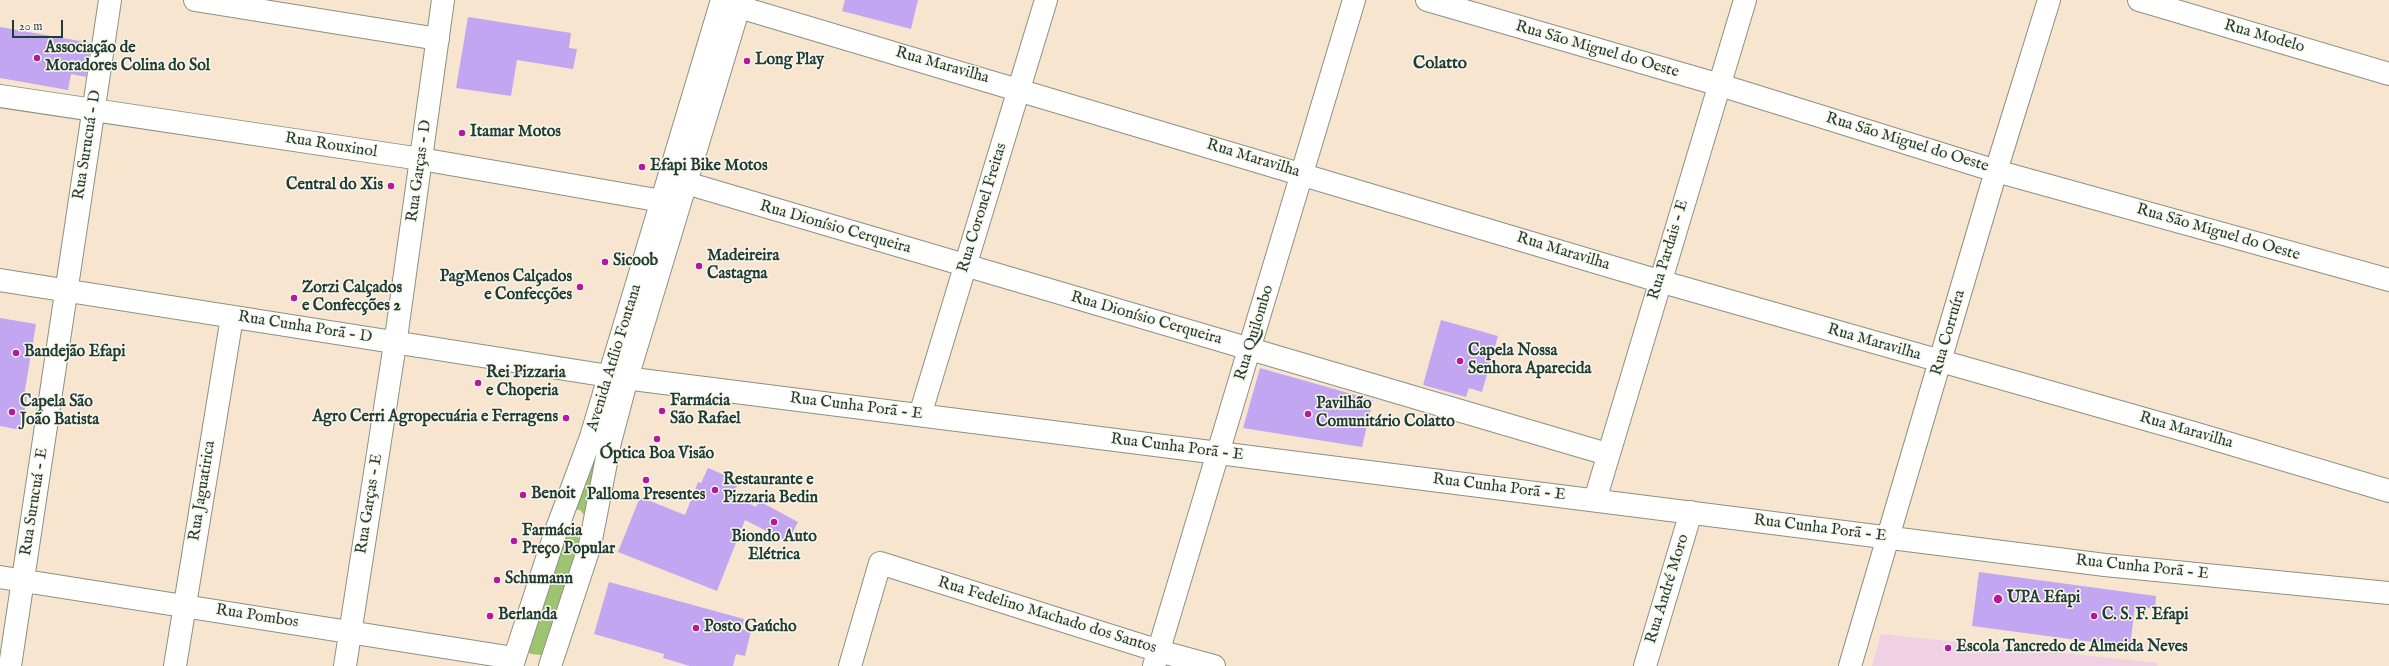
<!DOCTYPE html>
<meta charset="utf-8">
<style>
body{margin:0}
#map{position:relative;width:2389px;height:666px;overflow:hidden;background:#f7e5cf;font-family:"IM FELL English",serif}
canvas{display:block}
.scale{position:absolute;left:12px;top:20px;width:51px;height:18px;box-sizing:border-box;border:2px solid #1f3d34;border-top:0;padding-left:5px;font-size:12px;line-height:14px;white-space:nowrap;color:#1f3d34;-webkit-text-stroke:3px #fbf7ec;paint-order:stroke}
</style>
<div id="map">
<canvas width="2389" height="666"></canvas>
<div class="scale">20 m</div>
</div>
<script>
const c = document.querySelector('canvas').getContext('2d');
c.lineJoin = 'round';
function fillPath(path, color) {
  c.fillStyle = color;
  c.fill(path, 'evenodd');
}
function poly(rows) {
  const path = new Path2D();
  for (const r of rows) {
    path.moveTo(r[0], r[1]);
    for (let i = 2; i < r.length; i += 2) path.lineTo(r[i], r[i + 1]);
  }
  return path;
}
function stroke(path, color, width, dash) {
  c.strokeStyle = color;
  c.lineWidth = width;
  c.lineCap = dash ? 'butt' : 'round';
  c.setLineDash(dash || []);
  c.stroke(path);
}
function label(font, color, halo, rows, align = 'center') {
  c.font = font + ' "IM FELL English",serif';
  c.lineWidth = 3;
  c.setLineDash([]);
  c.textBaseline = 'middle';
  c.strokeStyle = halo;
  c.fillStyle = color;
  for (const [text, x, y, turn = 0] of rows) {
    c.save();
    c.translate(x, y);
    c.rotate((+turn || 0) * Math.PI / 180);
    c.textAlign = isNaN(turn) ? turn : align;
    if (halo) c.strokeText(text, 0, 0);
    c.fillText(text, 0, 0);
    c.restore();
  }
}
fillPath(poly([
 [1881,634,2158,663,2157,666,1872,666]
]), '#f1d0e4');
fillPath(poly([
 [600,433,585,516,580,510,570,509],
 [568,533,575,534,580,540,544,653,541,655,531,654,526,650,564,534]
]), '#9dc470');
fillPath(poly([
 [845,0,918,0,911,29,842,11],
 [468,17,571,33,569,48,577,49,573,69,517,60,511,96,456,88],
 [0,27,91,43,86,77,71,74,68,90,0,78],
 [0,318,36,324,24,396,27,397,21,430,0,426],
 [1441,320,1498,336,1482,392,1469,388,1466,397,1423,385],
 [1260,368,1373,400,1362,447,1243,428],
 [708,468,739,481,733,496,756,507,759,501,798,522,788,542,745,520,717,591,618,552,640,497,685,515,698,482,701,483],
 [1979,572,2156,596,2155,609,2135,606,2130,647,1972,626],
 [609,582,744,619,742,629,751,631,745,656,736,654,733,666,690,666,663,658,664,654,594,634]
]), '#c3a6f1');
const minor = poly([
 [195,0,438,39],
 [1427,0,1720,85,1996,171,2389,280],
 [2139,0,2389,74],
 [739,7,1659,281,2194,433,2389,491],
 [0,96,421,159,662,201],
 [686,183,1607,454],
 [0,280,609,376,2105,565,2389,593],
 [920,415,1046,0],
 [1595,500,1745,0],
 [0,577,514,658],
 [10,666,110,0],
 [175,666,232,317],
 [345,666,397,331,443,0],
 [850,666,880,563,1159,651,1214,666],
 [1154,666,1354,0],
 [1645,666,1691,512],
 [1850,666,1996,171,2049,0]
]);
const major = poly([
 [512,666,556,531,591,437,722,0],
 [550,666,590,545,610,442,627,378,741,0]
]);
stroke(minor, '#8b9182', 24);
stroke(major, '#8b9182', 24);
stroke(minor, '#fff', 22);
stroke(major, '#fff', 22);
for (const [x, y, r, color] of [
 [37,58,4,"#b5179e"],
 [747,61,4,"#b5179e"],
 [462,133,4,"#b5179e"],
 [642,167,4,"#b5179e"],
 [391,186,4,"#b5179e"],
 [605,262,4,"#b5179e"],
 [699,266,4,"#b5179e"],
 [580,287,4,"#b5179e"],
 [294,298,4,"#b5179e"],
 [16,353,4,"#b5179e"],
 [1460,361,4,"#b5179e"],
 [478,383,4,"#b5179e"],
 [662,411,4,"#b5179e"],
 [12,412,4,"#b5179e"],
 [1308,414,4,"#b5179e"],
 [566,418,4,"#b5179e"],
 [657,439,4,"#b5179e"],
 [646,480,4,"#b5179e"],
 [715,490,4,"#b5179e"],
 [523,495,4,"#b5179e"],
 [774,522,4,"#b5179e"],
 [514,541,4,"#b5179e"],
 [497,580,4,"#b5179e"],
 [1998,599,5,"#b5179e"],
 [490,616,4,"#b5179e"],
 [2094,616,4,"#b5179e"],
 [696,628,4,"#b5179e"],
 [1948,648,4,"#b5179e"]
]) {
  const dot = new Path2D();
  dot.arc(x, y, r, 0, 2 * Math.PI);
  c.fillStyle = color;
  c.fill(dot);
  stroke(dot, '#fbf7ec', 1.5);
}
label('16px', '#1f3d34', '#fbf7ec', [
 ["Rua Modelo",2264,37,16],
 ["Rua São Miguel do Oeste",1597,50,16],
 ["Rua Maravilha",942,66,16],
 ["Rua São Miguel do Oeste",1907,143,17],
 ["Rua Surucuá - D",88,145,-81],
 ["Rua Rouxinol",331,146,9],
 ["Rua Maravilha",1253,159,17],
 ["Rua Garças - D",420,171,-82],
 ["Rua Coronel Freitas",983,208,-73],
 ["Rua Dionísio Cerqueira",835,228,16],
 ["Rua São Miguel do Oeste",2218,233,16],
 ["Rua Pardais - E",1669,250,-73],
 ["Rua Maravilha",1563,252,17],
 ["Rua Dionísio Cerqueira",1146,319,16],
 ["Rua Cunha Porã - D",305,328,9],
 ["Rua Quilombo",1255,333,-73],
 ["Rua Corruíra",1949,333,-74],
 ["Rua Maravilha",1874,343,16],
 ["Avenida Atílio Fontana",615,358,-73],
 ["Rua Cunha Porã - E",856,407,7],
 ["Rua Maravilha",2186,431,16],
 ["Rua Cunha Porã - E",1177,448,7],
 ["Rua Cunha Porã - E",1499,488,7],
 ["Rua Jaguatirica",203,491,-81],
 ["Rua Surucuá - E",35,502,-81],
 ["Rua Garças - E",370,504,-81],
 ["Rua Cunha Porã - E",1820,529,7],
 ["Rua Cunha Porã - E",2142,568,6],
 ["Rua André Moro",1668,589,-73],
 ["Rua Fedelino Machado dos Santos",1047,616,17],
 ["Rua Pombos",257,617,9]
]);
label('bold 16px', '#1f3d34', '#fbf7ec', [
 ["Associação de",45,49],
 ["Moradores Colina do Sol",45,67],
 ["Long Play",755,61],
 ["Itamar Motos",470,133],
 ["Efapi Bike Motos",650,167],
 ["Central do Xis",383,186,"right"],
 ["Madeireira",707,257],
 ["Castagna",707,275],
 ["Sicoob",613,262],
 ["PagMenos Calçados",572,278,"right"],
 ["e Confecções",572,296,"right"],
 ["Zorzi Calçados",302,289],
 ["e Confecções 2",302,307],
 ["Capela Nossa",1468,352],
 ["Senhora Aparecida",1468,370],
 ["Bandejão Efapi",24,353],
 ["Rei Pizzaria",486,374],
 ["e Choperia",486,392],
 ["Farmácia",670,402],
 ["São Rafael",670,420],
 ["Capela São",20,403],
 ["João Batista",20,421],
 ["Pavilhão",1316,405],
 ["Comunitário Colatto",1316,423],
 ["Agro Cerri Agropecuária e Ferragens",558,418,"right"],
 ["Óptica Boa Visão",657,455,"center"],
 ["Restaurante e",723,481],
 ["Pizzaria Bedin",723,499],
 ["Benoit",531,495],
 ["Palloma Presentes",646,496,"center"],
 ["Farmácia",522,532],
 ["Preço Popular",522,550],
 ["Biondo Auto",774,538,"center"],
 ["Elétrica",774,556,"center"],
 ["Schumann",505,580],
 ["UPA Efapi",2007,599],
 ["Berlanda",498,616],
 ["C. S. F. Efapi",2102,616],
 ["Posto Gaúcho",704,628],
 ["Escola Tancredo de Almeida Neves",1956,648]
], 'left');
label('bold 17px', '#1f3d34', '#fbf7ec', [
 ["Colatto",1440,65]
]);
</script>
